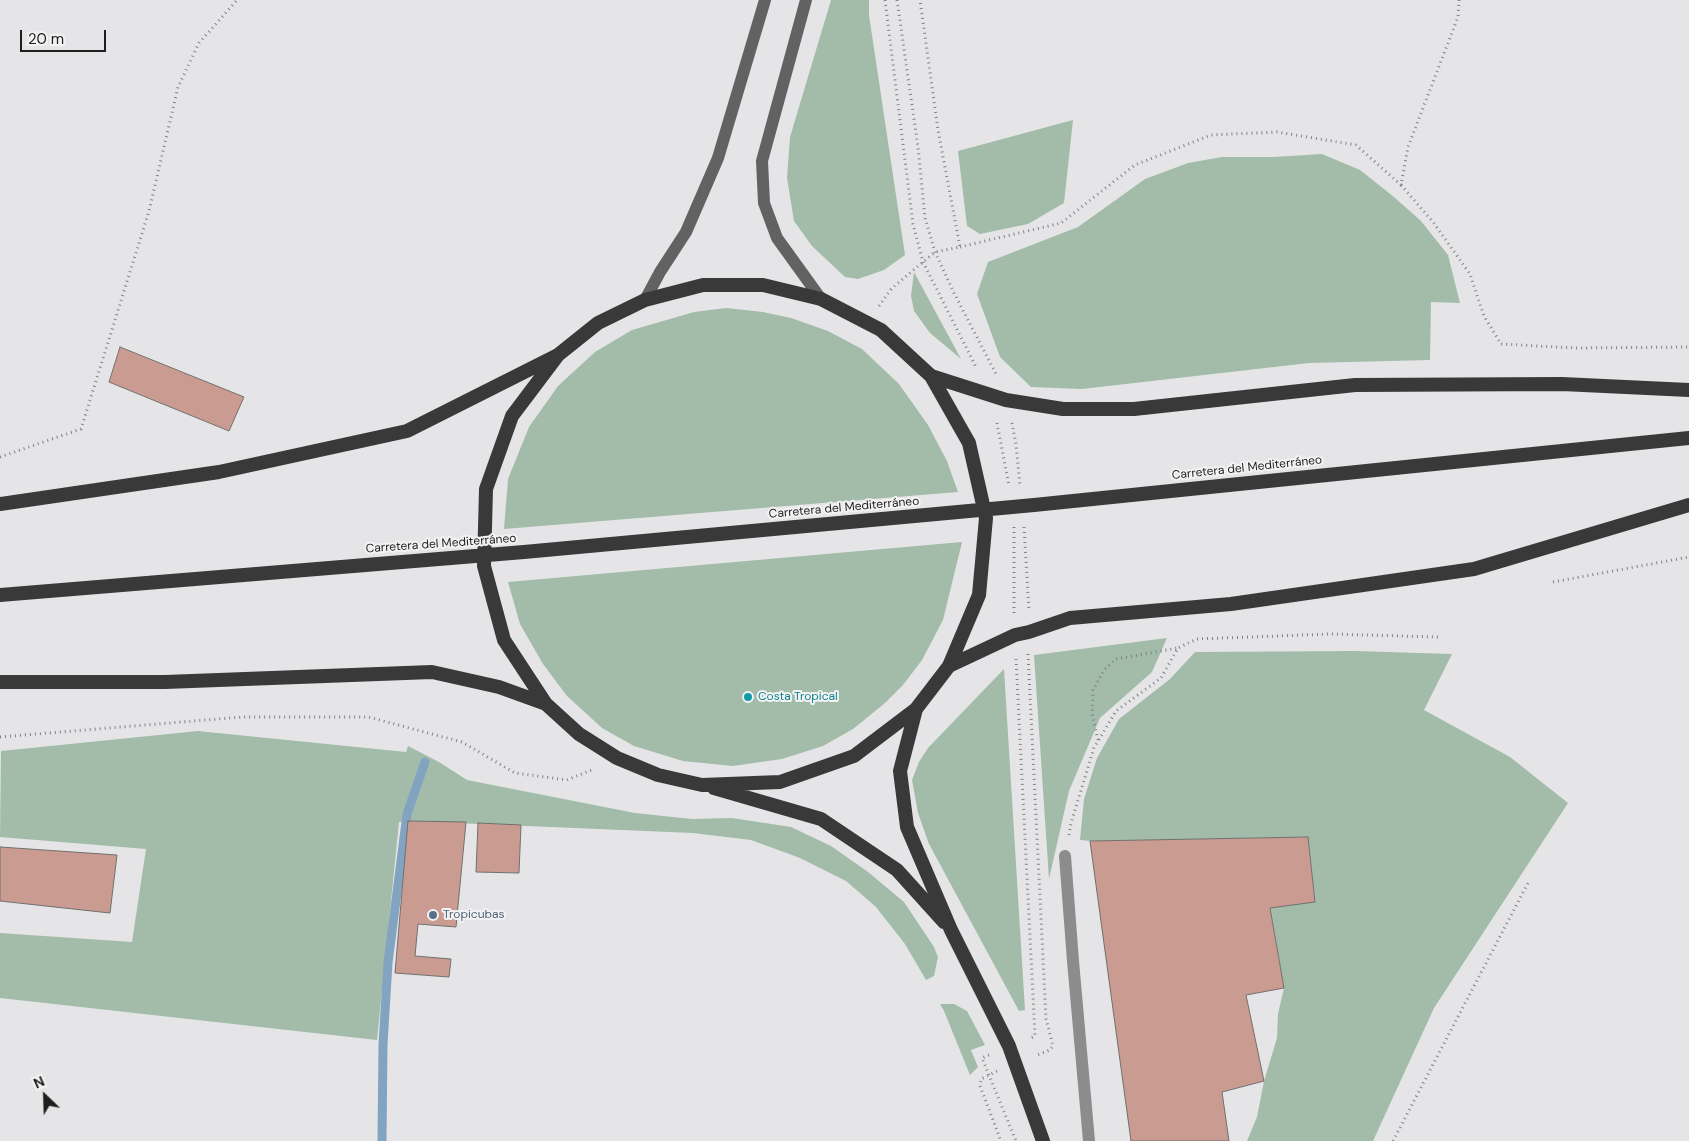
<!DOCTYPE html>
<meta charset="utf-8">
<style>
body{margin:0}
#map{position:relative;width:1689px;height:1141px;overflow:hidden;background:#e5e5e7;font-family:"DM Sans",sans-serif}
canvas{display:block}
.north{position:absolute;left:20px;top:1071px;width:50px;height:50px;-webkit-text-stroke:4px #f3f3f4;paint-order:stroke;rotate:336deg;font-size:14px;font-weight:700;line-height:20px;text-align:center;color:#1e1e1e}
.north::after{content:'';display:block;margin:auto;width:18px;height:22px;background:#1e1e1e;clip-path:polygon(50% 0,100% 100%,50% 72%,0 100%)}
.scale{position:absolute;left:20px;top:30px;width:86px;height:22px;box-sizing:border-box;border:2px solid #1e1e1e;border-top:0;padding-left:6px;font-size:15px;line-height:18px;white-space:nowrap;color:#1e1e1e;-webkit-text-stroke:4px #f3f3f4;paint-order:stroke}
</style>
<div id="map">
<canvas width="1689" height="1141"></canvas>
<div class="north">N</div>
<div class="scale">20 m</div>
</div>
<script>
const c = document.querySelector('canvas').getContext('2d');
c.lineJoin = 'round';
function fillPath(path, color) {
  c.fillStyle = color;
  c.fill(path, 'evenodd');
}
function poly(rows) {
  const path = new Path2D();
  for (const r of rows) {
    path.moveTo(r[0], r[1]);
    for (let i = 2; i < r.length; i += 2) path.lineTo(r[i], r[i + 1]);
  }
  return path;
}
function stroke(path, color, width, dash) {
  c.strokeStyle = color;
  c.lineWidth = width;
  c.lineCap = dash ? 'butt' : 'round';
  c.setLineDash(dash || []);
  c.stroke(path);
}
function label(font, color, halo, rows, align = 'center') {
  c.font = font + ' "DM Sans",sans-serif';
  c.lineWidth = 4;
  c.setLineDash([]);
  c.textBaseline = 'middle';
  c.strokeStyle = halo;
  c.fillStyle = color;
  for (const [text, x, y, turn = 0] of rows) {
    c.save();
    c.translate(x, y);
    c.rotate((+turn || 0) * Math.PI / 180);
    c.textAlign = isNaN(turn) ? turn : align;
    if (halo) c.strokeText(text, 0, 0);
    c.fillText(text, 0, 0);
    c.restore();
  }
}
fillPath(poly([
 [831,0,869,0,869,15,905,255,884,270,858,279,845,277,812,246,794,221,787,178,790,137],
 [1073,120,1064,203,1028,224,980,234,967,226,958,151],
 [1322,154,1360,170,1394,197,1421,221,1448,255,1460,303,1431,302,1430,360,1309,363,1082,389,1031,387,1000,357,977,294,988,262,1078,227,1145,179,1188,163,1222,157,1274,157],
 [914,272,961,359,930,333,914,311,911,296],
 [726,308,763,312,791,318,828,331,862,349,899,384,928,425,947,461,958,492,504,529,508,479,529,427,558,386,595,352,632,330,694,312],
 [962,542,943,620,932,641,922,660,903,685,885,703,853,729,823,746,782,759,733,766,683,761,634,746,602,728,567,696,543,664,520,624,508,582],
 [1167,638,1152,672,1100,718,1069,791,1049,879,1034,655],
 [1355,651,1452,654,1424,710,1510,757,1568,803,1434,1008,1373,1141,1247,1141,1257,1117,1264,1081,1277,1038,1278,1014,1284,988,1270,908,1315,901,1308,837,1090,841,1080,840,1084,799,1097,758,1119,719,1170,679,1195,652],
 [1004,669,1025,1010,1019,1011,929,844,918,813,912,780,919,762,928,748],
 [198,731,406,752,408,746,439,762,467,780,635,813,692,819,732,818,791,827,831,846,868,872,904,902,934,947,938,957,934,976,926,980,905,944,876,907,846,881,800,858,751,840,693,833,408,821,399,822,377,1040,0,998,0,933,132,942,146,849,0,837,1,751],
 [940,1004,954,1004,967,1011,985,1045,971,1050,978,1067,970,1075,944,1011]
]), '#a2bca9');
stroke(poly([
 [382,1141,383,1044,388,963,407,814,425,762]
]), '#82a4c1', 9);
const building = poly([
 [120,347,244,397,229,431,109,382,120,347],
 [408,821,466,822,456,927,418,924,415,956,451,959,449,977,395,973,408,821],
 [478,823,521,825,519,873,476,872,478,823],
 [1308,837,1315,902,1270,908,1284,988,1246,995,1264,1081,1222,1092,1229,1141,1131,1141,1090,841,1308,837],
 [0,847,117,855,110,913,0,901,0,847]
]);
fillPath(building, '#ca9c91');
stroke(building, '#716f6f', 1);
stroke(poly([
 [885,0,913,224,923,262,977,369],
 [897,0,918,147,925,218,935,252,954,293,996,374],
 [1401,185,1433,222,1470,274,1484,316,1501,344,1576,348,1689,347],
 [960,247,1061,223,1135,165,1211,135,1277,132,1356,145,1401,185,1408,147,1458,17,1459,0],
 [879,306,892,288,935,252,960,247,938,130,920,0],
 [997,423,1009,486],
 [1012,423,1016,444,1020,486],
 [0,457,81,429,149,211,178,87,199,43,237,0],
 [1014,527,1014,613],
 [1024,527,1029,610],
 [1553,582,1689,557],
 [1028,654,1046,1019,1053,1046,1050,1050,1035,1056],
 [1016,659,1035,1036,1029,1039],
 [0,737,242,717,368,717,462,742,515,773,567,780,594,769],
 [1098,740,1092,714,1093,690,1104,670,1116,659,1178,648],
 [1069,835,1071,823,1094,748,1116,711,1161,678,1178,648,1197,639,1330,634,1438,637],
 [989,1055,982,1058,1016,1141],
 [997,1071,981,1079,980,1086,1001,1141],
 [1393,1141,1529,881]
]), '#828283', 3, [1, 4]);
stroke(poly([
 [1065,856,1073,961,1089,1141]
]), '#8d8c8d', 12);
stroke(poly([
 [806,0,762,161,764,203,777,238,821,299],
 [645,300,660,272,686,232,718,158,765,0]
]), '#636263', 12);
stroke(poly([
 [931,376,1006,400,1063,409,1134,409,1355,385,1562,384,1689,390],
 [0,504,219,472,407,431,558,355,598,323,645,300,703,285,763,285,821,299,881,330,931,376,969,443,986,518,979,595,949,666,916,709,854,756,780,782,702,785,658,775,617,758,579,734,546,704,504,640,484,566,486,489,512,416,558,355],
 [0,595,524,552,1034,505,1689,438],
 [949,666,1015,635,1029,632,1070,618,1231,604,1474,569,1689,505],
 [0,682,165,682,432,672,499,687,546,704],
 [916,709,900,771,907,827,951,930,1009,1046,1043,1141],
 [714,788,821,819,897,870,944,922]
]), '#3a393a', 14);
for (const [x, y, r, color] of [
 [748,697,5,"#0f9aa8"],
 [433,915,5,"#5c6f8a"]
]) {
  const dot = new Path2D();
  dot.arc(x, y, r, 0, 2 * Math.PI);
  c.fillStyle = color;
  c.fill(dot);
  stroke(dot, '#f3f3f4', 2);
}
label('12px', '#1e1e1e', '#f3f3f4', [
 ["Carretera del Mediterráneo",1247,468,-6],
 ["Carretera del Mediterráneo",844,508,-5],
 ["Carretera del Mediterráneo",441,544,-4]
]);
label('12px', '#0d838f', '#f3f3f4', [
 ["Costa Tropical",758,697]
], 'left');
label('12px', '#4e5e75', '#f3f3f4', [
 ["Tropicubas",443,915]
], 'left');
</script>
